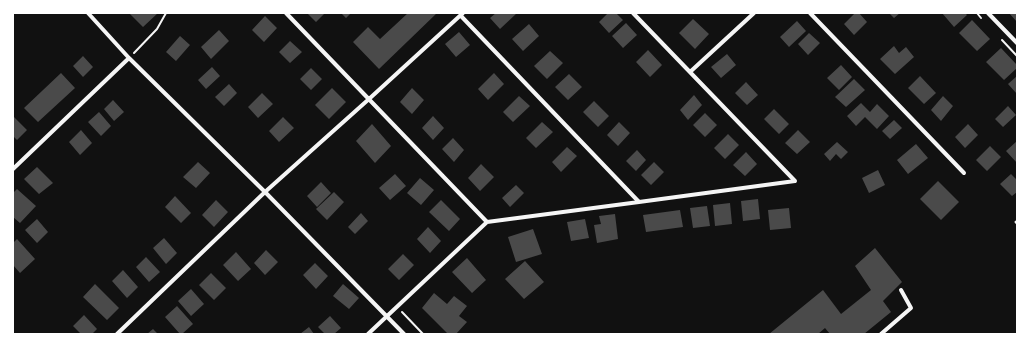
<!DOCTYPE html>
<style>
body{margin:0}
#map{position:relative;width:1030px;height:347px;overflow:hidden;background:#111;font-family:Manrope,sans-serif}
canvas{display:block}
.frame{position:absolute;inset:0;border:14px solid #fff;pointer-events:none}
</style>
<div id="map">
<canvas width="1030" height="347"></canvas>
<div class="frame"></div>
</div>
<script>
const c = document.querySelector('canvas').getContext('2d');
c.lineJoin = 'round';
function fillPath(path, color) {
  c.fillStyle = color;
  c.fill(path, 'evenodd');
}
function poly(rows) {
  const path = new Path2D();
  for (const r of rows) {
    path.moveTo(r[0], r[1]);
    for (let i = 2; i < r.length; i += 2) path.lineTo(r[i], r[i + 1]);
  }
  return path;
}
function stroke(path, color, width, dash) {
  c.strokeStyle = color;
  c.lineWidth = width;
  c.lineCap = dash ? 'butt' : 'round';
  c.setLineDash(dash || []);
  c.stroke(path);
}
fillPath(poly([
 [129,13,158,13,143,27],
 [307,13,325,13,316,22],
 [341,13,351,13,346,18],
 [408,13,437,13,379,69,353,42,368,27,380,39],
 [496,13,517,13,500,29,490,18],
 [608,13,616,13,623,20,609,33,599,22],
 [855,13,859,13,867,22,854,35,844,24],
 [889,13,900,13,894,18],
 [942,13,965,13,967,15,954,27],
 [1009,13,1017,13,1017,22],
 [265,16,277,28,264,42,252,30],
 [693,19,709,34,695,49,679,33],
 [972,20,990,39,977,51,959,33],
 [797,21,806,31,789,47,780,37],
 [626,23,637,35,623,48,612,36],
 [529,24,539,36,523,51,512,39],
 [219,30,229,41,211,59,201,47],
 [459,32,470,45,456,57,445,44],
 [809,33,820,43,808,55,798,44],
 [180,36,190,45,176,61,166,52],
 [290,41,302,52,290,63,279,52],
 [894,46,899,53,906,47,914,57,895,74,880,59],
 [1001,48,1017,65,1017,68,1004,80,986,62],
 [648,50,662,65,650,77,636,62],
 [550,51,563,63,547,79,534,66],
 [727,54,736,65,721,78,711,67],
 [83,56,93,67,83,77,73,66],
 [841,65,852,77,839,90,827,78],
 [212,67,220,76,206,89,198,80],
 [311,68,322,79,311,90,300,79],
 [61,73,75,88,38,122,24,108],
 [494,73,504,84,488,100,478,89],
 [569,74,582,87,568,100,555,87],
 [920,76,936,93,924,104,908,88],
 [1017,76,1017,94,1008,84],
 [854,79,865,90,846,107,835,97],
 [746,82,758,95,747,105,735,93],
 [229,84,237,93,224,106,215,97],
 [332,88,346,102,329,119,315,105],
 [412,88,424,100,412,114,400,102],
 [262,93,273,104,258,118,248,107],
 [694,95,702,105,688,120,680,110],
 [519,96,530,106,513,122,503,112],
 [943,96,953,106,941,121,931,110],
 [113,100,124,112,114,121,104,109],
 [594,101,609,116,598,127,583,112],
 [861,103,870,112,877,104,889,116,877,129,865,117,856,126,847,116],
 [1008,106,1016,115,1003,127,995,119],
 [774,109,789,124,779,134,764,119],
 [99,112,111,126,101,136,88,122],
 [705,113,717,125,705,137,693,125],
 [433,116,444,128,433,140,422,128],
 [14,117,27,130,17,140,13,136,13,119],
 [283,117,294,128,279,142,269,131],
 [894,120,902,128,890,139,882,131],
 [542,122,553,132,536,148,526,138],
 [619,122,630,133,618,146,607,135],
 [372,124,391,146,375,163,356,141],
 [968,124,978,135,965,148,955,137],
 [81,130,92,143,80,155,69,142],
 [798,130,810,142,797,154,785,143],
 [728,134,739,145,725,159,714,148],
 [453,138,464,150,454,162,442,149],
 [1017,141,1017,163,1006,151],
 [837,142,848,152,841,159,836,154,830,161,824,154],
 [916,144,928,158,908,174,897,160],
 [990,146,1001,157,987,171,976,160],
 [567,147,577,156,561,172,552,162],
 [637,150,646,160,636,171,626,161],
 [746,152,757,164,745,176,733,165],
 [198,162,210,173,196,188,183,177],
 [654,162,664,172,651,185,641,175],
 [481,164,494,177,480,191,468,178],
 [37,167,53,183,39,194,24,179],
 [878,170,885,185,869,193,862,178],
 [395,174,406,186,390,200,379,188],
 [1011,174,1017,180,1017,192,1012,196,1000,184],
 [420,178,434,190,421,205,407,193],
 [938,181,959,202,941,220,920,199],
 [321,182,331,193,317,207,307,196],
 [516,185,524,193,510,207,502,198],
 [17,189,36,206,20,223,13,217,13,193],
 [334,192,344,202,327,220,316,209],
 [175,196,191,213,181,223,165,207],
 [758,199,760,219,743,221,741,201],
 [216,200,228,212,214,227,202,215],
 [441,200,460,219,449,231,429,212],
 [730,203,732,224,715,226,713,205],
 [707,206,710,226,693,228,690,208],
 [789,208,791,228,770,230,768,210],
 [680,210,683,227,646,232,643,215],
 [361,213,368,221,355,234,348,227],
 [615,214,618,239,597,243,594,225,601,224,599,216],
 [37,219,48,232,37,243,25,230],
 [585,219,589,238,571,241,567,222],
 [428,227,441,241,430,253,417,239],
 [533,229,542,254,516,262,508,237],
 [164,238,177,253,166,264,153,248],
 [17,239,35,259,20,273,13,265,13,243],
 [875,248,902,282,883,301,891,312,864,334,830,334,825,328,818,334,769,334,823,290,841,314,871,290,855,266],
 [266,250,278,262,265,275,254,263],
 [236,252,251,269,238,281,223,265],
 [403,254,414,265,399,280,388,269],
 [146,257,160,272,149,282,136,267],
 [467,258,486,280,472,293,452,272],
 [525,261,544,282,524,299,505,279],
 [315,263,328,276,316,289,303,275],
 [123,270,138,287,127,298,112,281],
 [211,273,226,288,214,300,199,285],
 [95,284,119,308,107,320,83,297],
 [343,284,359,298,349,309,333,296],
 [191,289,204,304,191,316,178,301],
 [434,293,447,304,454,296,467,306,459,316,467,322,456,334,448,334,422,308],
 [177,306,193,324,182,334,180,334,165,317],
 [84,315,97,329,92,334,81,334,73,326],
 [330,316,341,328,334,334,325,334,318,327],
 [309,327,314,334,300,334],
 [153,329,158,334,147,334]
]), '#4a4a4a');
stroke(poly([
 [977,13,981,18],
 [1002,40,1017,56],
 [134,53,157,29,166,13],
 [402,312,423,334]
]), '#f5f5f5', 2);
stroke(poly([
 [1016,222,1017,223]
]), '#f5f5f5', 3);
stroke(poly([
 [88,13,129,58,265,192,404,334],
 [286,13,487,222],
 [633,13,795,181],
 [810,13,964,173],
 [988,13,1017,43],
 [461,16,639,202],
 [690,72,754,13],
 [13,169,129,58],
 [117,334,265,192,369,99,463,13],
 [368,334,487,222,639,202,795,181],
 [881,334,911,308,901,290]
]), '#f5f5f5', 4);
</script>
